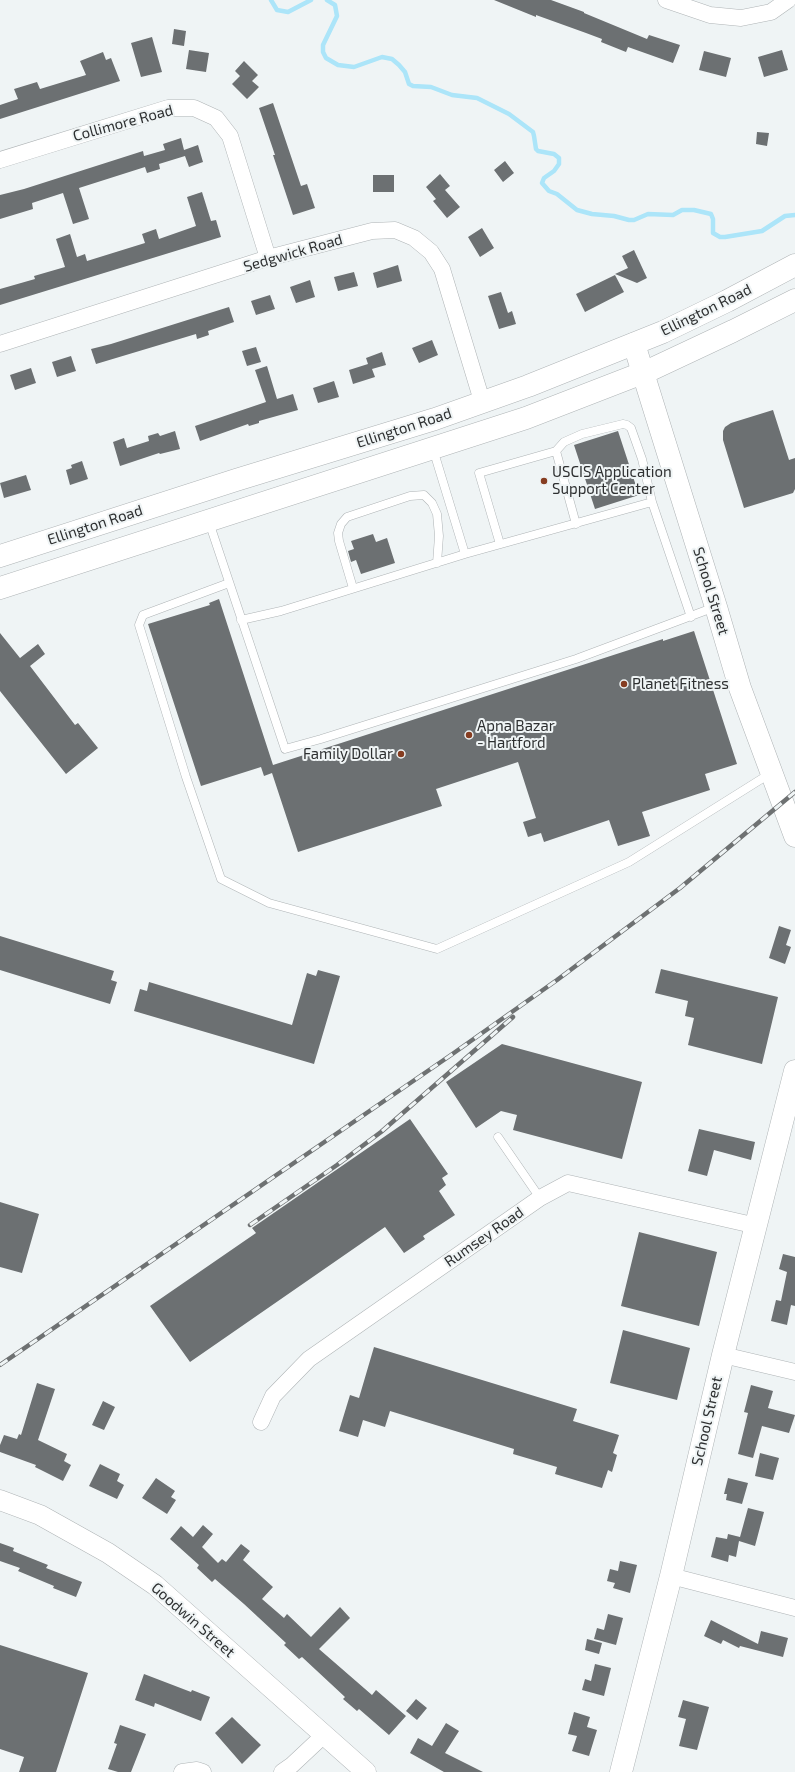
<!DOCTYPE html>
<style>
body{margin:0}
canvas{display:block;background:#eff4f5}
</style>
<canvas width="795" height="1772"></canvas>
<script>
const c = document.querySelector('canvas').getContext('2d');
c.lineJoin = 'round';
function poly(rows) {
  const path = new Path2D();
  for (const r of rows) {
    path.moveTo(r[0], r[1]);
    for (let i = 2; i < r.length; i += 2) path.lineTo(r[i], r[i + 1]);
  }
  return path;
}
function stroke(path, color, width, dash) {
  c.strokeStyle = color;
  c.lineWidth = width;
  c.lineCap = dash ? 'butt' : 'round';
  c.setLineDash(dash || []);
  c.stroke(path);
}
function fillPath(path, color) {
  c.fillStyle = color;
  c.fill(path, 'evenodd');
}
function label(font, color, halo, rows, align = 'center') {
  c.font = font + ' "Exo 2",sans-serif';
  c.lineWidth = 4;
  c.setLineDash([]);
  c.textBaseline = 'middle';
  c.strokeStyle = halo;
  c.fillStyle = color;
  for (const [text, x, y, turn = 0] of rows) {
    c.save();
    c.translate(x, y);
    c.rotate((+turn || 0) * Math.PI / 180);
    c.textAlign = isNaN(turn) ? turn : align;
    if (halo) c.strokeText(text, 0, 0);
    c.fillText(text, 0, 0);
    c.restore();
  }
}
stroke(poly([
 [271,0,277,10,288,12,311,0],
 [327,0,335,5,337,16,323,45,323,52,326,58,338,65,354,67,382,57,392,59,399,65,405,72,409,84,413,86,431,87,452,95,477,98,509,114,533,132,534,136,536,149,538,151,554,154,559,158,559,164,554,171,544,178,542,183,549,191,557,194,577,210,592,214,614,216,629,220,634,220,648,214,673,215,682,210,694,210,711,214,713,219,713,233,720,237,725,237,762,231,785,216,795,215]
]), '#ace5f9', 4.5);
fillPath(poly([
 [494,0,551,0,584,12,584,13,647,39,649,35,680,45,673,63,628,47,626,52,601,42,602,39,586,33,536,15,536,17],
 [174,29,186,31,184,46,172,44],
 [152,37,162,72,141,77,131,43],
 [189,50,209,53,206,72,186,69],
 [782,50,788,70,764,77,758,57],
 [704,51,731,58,726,77,699,70],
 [103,52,106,60,111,58,120,81,0,119,0,105,18,99,14,89,37,82,40,89,86,75,80,61],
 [244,61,258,75,252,81,259,87,247,99,232,84,240,76,235,71],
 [273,103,301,186,307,184,315,208,293,215,273,155,275,155,259,108],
 [757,132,769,133,767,146,756,144],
 [181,138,184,150,198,145,203,162,189,167,185,156,159,164,160,169,147,173,145,167,79,188,89,219,73,224,63,193,32,203,33,209,0,219,0,195,24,189,143,151,144,156,165,150,163,144],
 [505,161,514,173,503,182,494,170],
 [440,174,450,186,445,190,460,207,447,218,433,201,436,199,426,187],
 [373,175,394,175,394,192,373,192],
 [202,192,211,221,216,220,221,237,0,305,0,289,35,279,34,276,65,267,56,239,70,234,77,257,85,254,87,261,145,243,142,234,156,229,159,239,196,226,187,197],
 [482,228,494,248,480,257,468,237],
 [634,250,647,278,637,283,615,274,628,268,622,256],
 [398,265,402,281,377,288,373,273],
 [354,272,358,286,338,291,334,277],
 [615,275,624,292,585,312,576,294],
 [310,280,315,297,296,303,290,287],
 [501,292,508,313,512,311,516,324,499,329,488,296],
 [270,295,275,309,256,315,251,301],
 [229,307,234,322,208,331,209,335,197,339,196,334,96,364,91,349,111,344],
 [432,340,438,355,419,363,412,348],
 [256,347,261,362,247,366,242,351],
 [382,352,386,365,372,369,375,377,353,384,349,370,368,364,366,358],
 [71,356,76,371,57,377,52,362],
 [267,366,277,399,293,394,298,410,259,421,259,423,249,426,248,424,200,441,195,426,266,402,255,370],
 [31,368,36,383,15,390,10,375],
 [334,381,339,397,318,403,313,388],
 [773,410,789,460,795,458,795,489,793,493,744,508,723,440,723,431,725,427,731,423],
 [175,431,180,449,160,454,159,453,120,466,113,442,124,438,127,448,149,441,148,436,158,433,160,436],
 [618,431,639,495,595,509,574,445],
 [82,461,88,479,70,485,66,470,72,468,71,465],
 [26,475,31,490,4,498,0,483],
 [373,534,376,542,387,538,395,563,361,574,356,560,351,562,348,551,354,549,351,541],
 [219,599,273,765,663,639,663,641,694,631,737,764,705,774,710,790,642,812,650,836,618,846,609,820,544,842,541,833,528,837,523,822,536,818,518,762,436,789,442,806,298,852,272,773,264,776,261,767,201,786,148,624,210,605,209,603],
 [0,633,20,658,38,644,45,654,30,666,75,725,78,723,98,748,66,774,0,691],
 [779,926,791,930,786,945,791,947,785,964,769,958],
 [0,936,114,971,111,980,117,982,110,1004,0,970],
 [661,969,778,997,762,1064,688,1045,694,1018,685,1016,688,1001,655,993],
 [318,970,340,976,314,1064,134,1011,140,989,147,991,149,982,292,1025,307,973,316,976],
 [502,1044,642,1082,622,1159,513,1130,517,1115,501,1111,476,1128,446,1082],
 [410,1119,448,1174,442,1178,446,1185,439,1191,455,1215,423,1236,425,1239,404,1253,385,1227,190,1362,150,1306,256,1233,252,1228],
 [699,1129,755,1142,751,1160,714,1150,707,1176,688,1171],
 [0,1202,39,1214,22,1273,0,1267],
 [639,1232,717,1252,699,1326,621,1306],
 [783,1254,795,1257,795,1306,791,1305,787,1325,771,1321,776,1300,781,1301,787,1272,779,1269],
 [623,1330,690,1348,677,1400,610,1383],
 [374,1347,577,1409,573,1421,619,1435,613,1453,617,1455,612,1472,608,1470,602,1488,555,1474,557,1467,513,1454,514,1449,390,1411,385,1427,363,1420,358,1437,339,1431,350,1395,359,1398],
 [37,1383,55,1389,38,1440,67,1454,64,1461,71,1465,63,1481,35,1467,36,1465,0,1452,0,1445,4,1435,17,1439,19,1434,21,1435],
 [751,1385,773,1391,768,1408,795,1415,789,1433,762,1426,753,1458,738,1454,748,1413,744,1412],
 [103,1401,115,1407,104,1430,92,1425],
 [760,1453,779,1458,773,1480,755,1476],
 [100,1464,120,1474,117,1481,124,1485,117,1499,89,1486],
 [156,1478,175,1491,171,1497,176,1500,167,1514,142,1498],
 [728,1478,748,1483,742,1504,726,1500,727,1494,724,1494],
 [748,1508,764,1512,755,1546,739,1541,736,1557,729,1555,728,1562,711,1557,716,1537,727,1539,728,1534,740,1537],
 [203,1525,213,1534,202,1547,218,1563,222,1559,226,1562,241,1544,250,1551,243,1560,273,1587,262,1599,284,1618,287,1614,311,1637,340,1607,350,1618,319,1649,372,1695,376,1690,406,1716,389,1735,359,1709,357,1711,343,1699,345,1697,302,1657,299,1659,284,1645,286,1643,244,1604,215,1579,212,1582,197,1568,199,1565,170,1539,181,1526,193,1537],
 [0,1543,14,1548,13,1551,48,1565,46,1568,82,1582,76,1597,53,1588,54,1586,18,1571,20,1568,0,1561],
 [620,1561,637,1565,630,1593,613,1588,615,1583,607,1581,610,1569,618,1571],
 [608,1614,623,1618,616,1645,594,1639,597,1628,604,1630],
 [711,1620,758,1644,761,1631,788,1638,783,1657,740,1646,739,1648,723,1640,721,1644,704,1636],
 [587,1639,602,1643,599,1654,585,1650],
 [0,1645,88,1673,56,1772,19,1772,24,1757,0,1749],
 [595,1664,611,1668,604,1696,582,1690,585,1679,591,1681],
 [144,1674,191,1692,192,1690,210,1697,201,1721,155,1703,154,1707,135,1700],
 [416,1699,427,1708,417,1720,406,1711],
 [683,1700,709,1707,697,1750,679,1746,686,1719,678,1717],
 [574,1712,590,1717,587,1727,597,1730,589,1756,572,1751,577,1736,568,1734],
 [232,1717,261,1745,242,1764,215,1733],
 [446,1723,459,1731,445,1753,483,1772,444,1772,410,1753,418,1738,432,1746],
 [120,1725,146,1734,131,1772,118,1772,108,1769,117,1744,114,1743]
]), '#6c7072');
const service = poly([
 [556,451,564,442,582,434,623,424,627,425,631,428,642,459,652,502],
 [209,522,285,749,321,739,576,659,715,607],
 [500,544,479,473,556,451,576,524],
 [465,554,652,502,691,617],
 [229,583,143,615,139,625,186,777,221,879,269,903,437,949,629,862,771,773],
 [353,588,339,541,338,533,341,524,347,517,410,496,424,495,432,503,437,514,439,536,437,563],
 [241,620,281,611,465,554,433,449],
 [498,1137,540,1198]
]);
const minor = poly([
 [666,0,710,15,741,18,771,12,788,0],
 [0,160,168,108,194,108,216,118,230,136,268,258],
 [0,344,268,258,372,231,395,230,414,238,431,252,442,269,482,401],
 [723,1355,795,1372],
 [261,1422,273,1396,309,1359,540,1198,568,1183,757,1226],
 [671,1576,795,1608],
 [182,1772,197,1770,203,1772],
 [282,1772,292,1765,324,1735]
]);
const tertiary = poly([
 [0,1500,40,1515,108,1553,155,1585,366,1772]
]);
const secondary = poly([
 [634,344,716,607,740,688,795,836],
 [621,1772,671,1576,723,1355,795,1071]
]);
const trunk = poly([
 [0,556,236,480,435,419,528,386,663,332,727,301,795,265],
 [0,588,526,418,650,370,733,331,795,300]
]);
stroke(service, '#afb4b6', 9);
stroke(minor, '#afb4b6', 17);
stroke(tertiary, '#afb4b6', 21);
stroke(secondary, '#afb4b6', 23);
stroke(trunk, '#afb4b6', 23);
stroke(service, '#fff', 8);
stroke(minor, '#fff', 16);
stroke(tertiary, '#fff', 20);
stroke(secondary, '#fff', 22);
stroke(trunk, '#fff', 22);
const rail = poly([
 [250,1225,337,1165,381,1132,513,1017],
 [0,1365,451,1055,557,980,680,888,795,792]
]);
stroke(rail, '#6e7172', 4.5);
stroke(rail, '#eff4f5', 3, [9]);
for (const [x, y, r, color] of [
 [544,481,4,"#863d21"],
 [624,684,4,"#863d21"],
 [469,735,4,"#863d21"],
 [401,754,4,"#863d21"]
]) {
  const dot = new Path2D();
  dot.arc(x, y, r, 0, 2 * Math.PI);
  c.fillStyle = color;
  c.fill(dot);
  stroke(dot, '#eff4f5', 1.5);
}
label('15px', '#2e3031', '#eff4f5', [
 ["Collimore Road",123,123,-15],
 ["Sedgwick Road",293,253,-16],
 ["Ellington Road",706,310,-26],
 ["Ellington Road",404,428,-18],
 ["Ellington Road",95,525,-18],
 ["School Street",711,591,73],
 ["Rumsey Road",484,1237,-35],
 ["School Street",707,1421,-77],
 ["Goodwin Street",193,1620,41]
]);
label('15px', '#2e3031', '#eff4f5', [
 ["USCIS Application",552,472],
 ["Support Center",552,489],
 ["Planet Fitness",632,684],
 ["Apna Bazar",477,726],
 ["- Hartford",477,743],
 ["Family Dollar",393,754,"right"]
], 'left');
</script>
